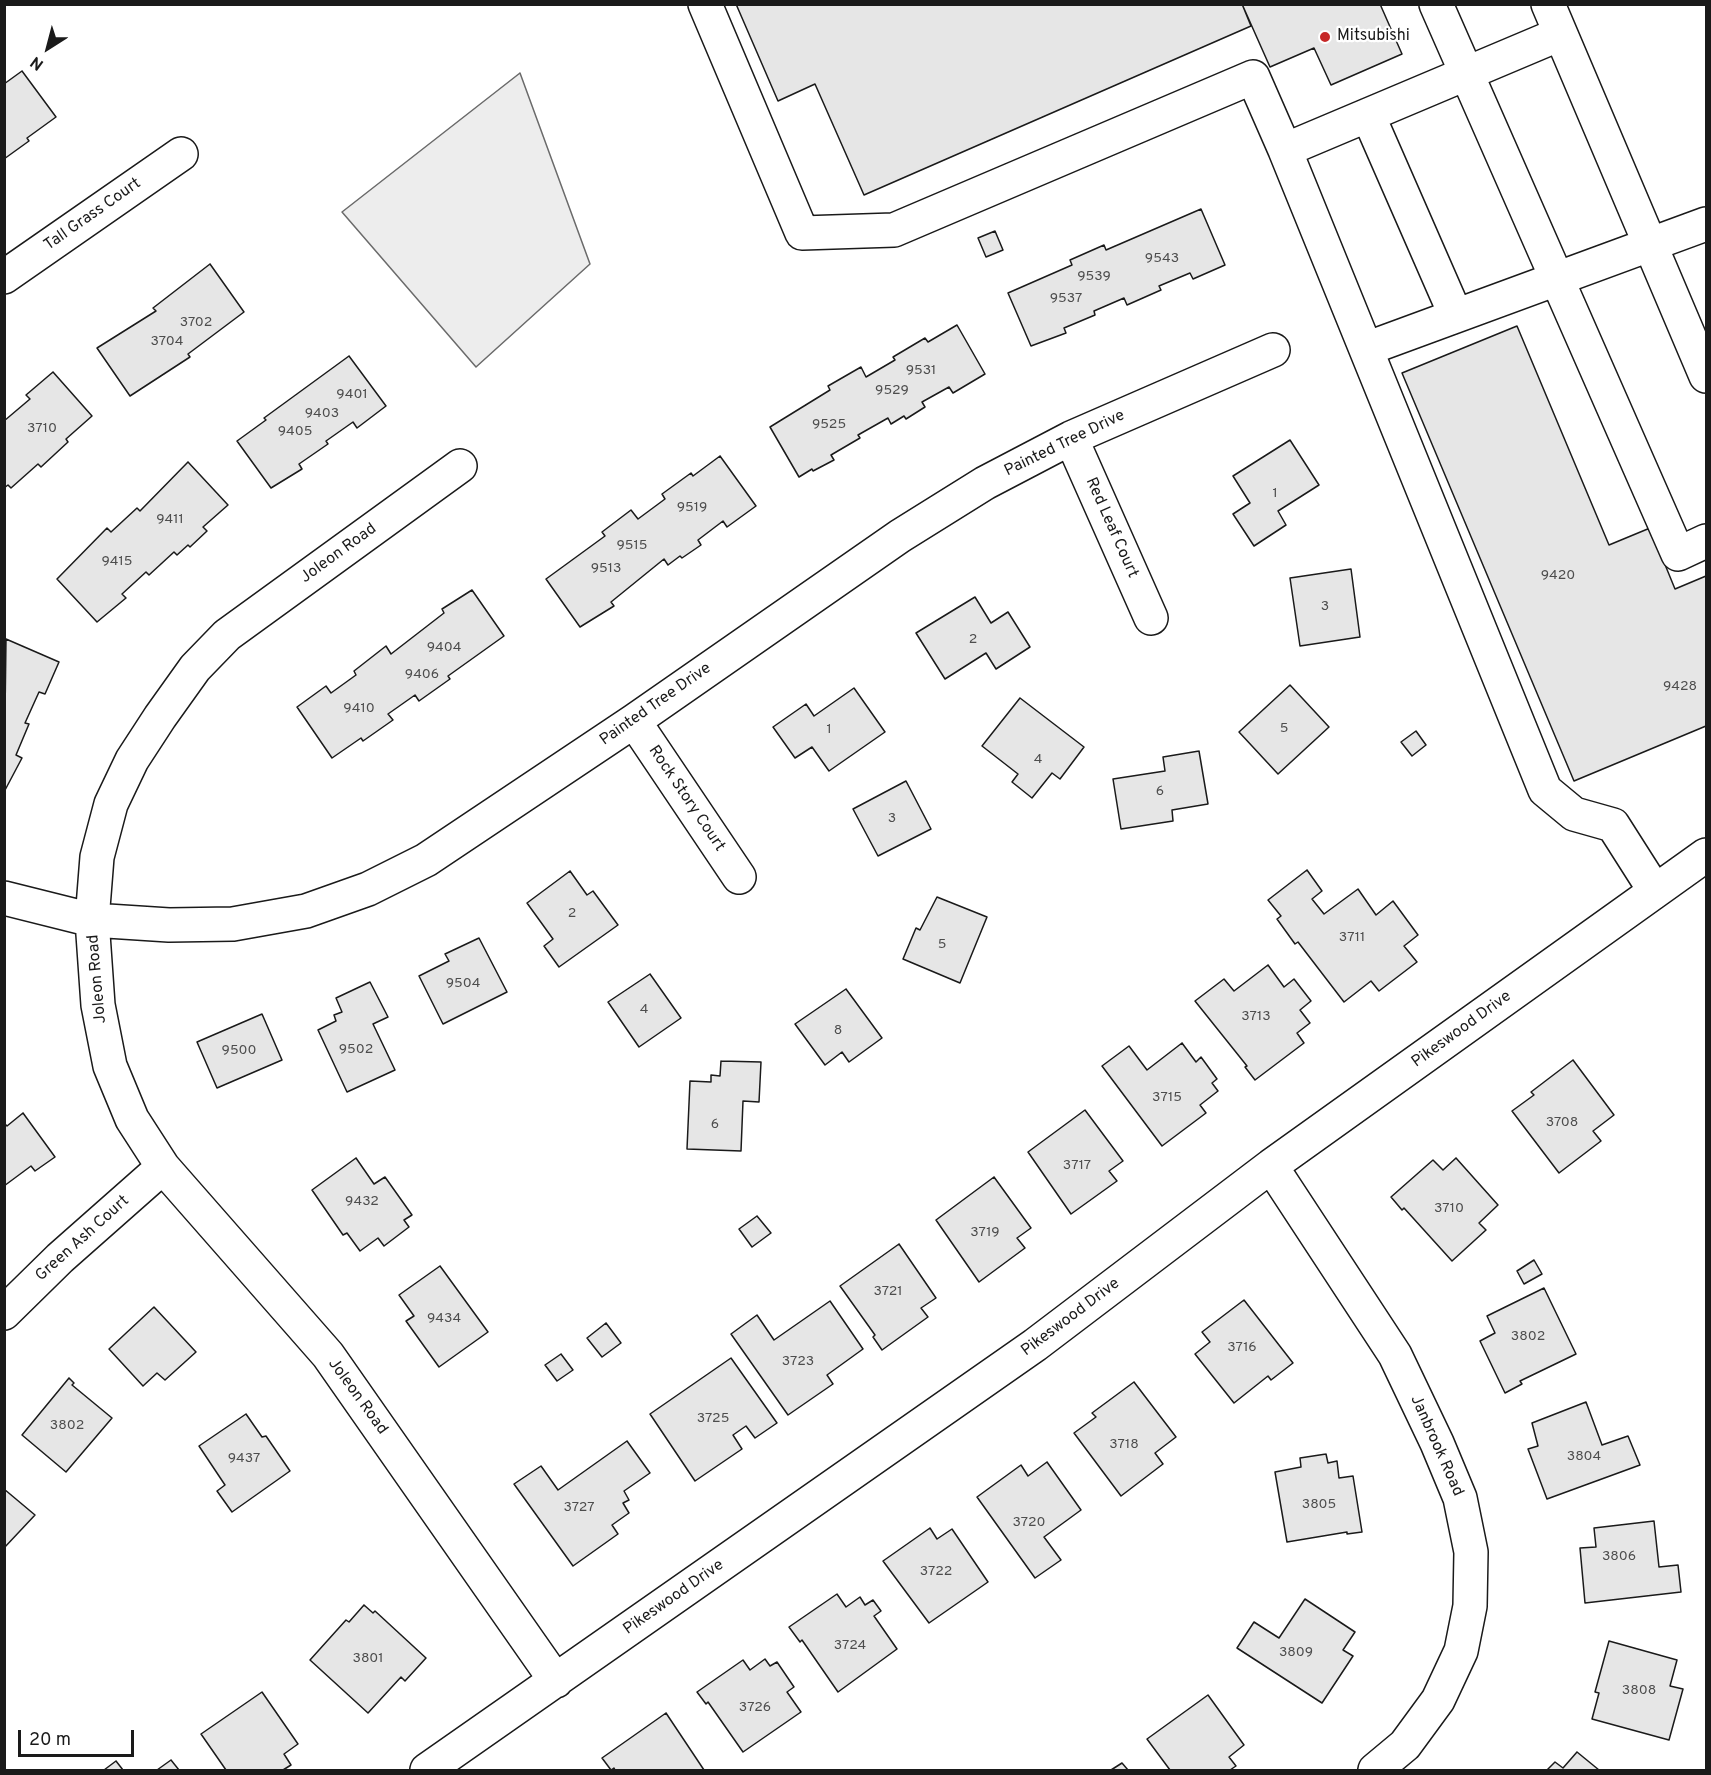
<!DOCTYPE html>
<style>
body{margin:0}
#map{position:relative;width:1711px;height:1775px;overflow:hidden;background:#fff;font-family:Overpass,sans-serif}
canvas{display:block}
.frame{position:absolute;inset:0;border:6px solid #1a1a1a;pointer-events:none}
.north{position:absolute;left:18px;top:18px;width:60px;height:60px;-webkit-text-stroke:4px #fff;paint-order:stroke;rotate:216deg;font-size:16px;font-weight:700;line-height:24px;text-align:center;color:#1a1a1a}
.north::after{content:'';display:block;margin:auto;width:21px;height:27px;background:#1a1a1a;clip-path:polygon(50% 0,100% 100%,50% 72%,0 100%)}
.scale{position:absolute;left:18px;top:1730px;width:116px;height:27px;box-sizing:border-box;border:3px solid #1a1a1a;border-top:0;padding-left:8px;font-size:18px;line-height:21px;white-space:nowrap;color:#1a1a1a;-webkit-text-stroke:4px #fff;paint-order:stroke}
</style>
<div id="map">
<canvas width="1711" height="1775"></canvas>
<div class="frame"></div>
<div class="north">N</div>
<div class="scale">20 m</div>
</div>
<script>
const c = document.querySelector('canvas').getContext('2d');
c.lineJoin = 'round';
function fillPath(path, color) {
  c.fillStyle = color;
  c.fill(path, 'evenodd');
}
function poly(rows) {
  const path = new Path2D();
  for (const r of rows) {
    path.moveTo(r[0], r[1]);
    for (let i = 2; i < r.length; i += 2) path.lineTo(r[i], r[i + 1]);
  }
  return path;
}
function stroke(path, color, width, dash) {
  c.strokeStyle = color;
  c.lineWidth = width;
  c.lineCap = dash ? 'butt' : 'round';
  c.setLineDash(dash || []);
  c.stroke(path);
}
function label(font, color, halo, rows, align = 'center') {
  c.font = font + ' Overpass,sans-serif';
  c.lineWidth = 4.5;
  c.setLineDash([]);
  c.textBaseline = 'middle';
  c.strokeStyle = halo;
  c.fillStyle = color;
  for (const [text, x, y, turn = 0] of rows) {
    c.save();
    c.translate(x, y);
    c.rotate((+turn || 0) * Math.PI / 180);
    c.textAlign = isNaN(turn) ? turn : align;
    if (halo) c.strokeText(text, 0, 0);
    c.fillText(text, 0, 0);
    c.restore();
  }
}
const parking = poly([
 [520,73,590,264,476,367,342,212,520,73]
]);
fillPath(parking, '#ededed');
stroke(parking, '#6a6a6a', 1.5);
const building = poly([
 [736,4,1242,4,1251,26,864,195,815,84,778,101,736,4],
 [1242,4,1380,4,1402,54,1331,85,1314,48,1270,67,1242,4],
 [22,71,56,117,27,138,29,141,4,159,4,84,22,71],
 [1201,209,1225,265,1193,279,1190,273,1159,286,1161,290,1127,305,1124,298,1094,311,1095,315,1064,328,1066,333,1031,346,1008,293,1072,265,1070,260,1104,245,1106,250,1201,209],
 [995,231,1003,250,986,257,978,238,995,231],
 [210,264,244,312,188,354,190,357,130,396,97,348,156,311,153,308,210,264],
 [957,325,985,374,953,393,949,387,922,402,925,407,906,419,904,416,891,424,888,418,858,435,860,438,831,455,834,460,813,471,812,469,799,477,770,427,830,390,828,386,861,367,866,377,895,360,893,357,925,338,928,342,957,325],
 [1517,326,1609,545,1650,528,1675,589,1706,576,1706,726,1574,781,1402,373,1517,326],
 [349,356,386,406,357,428,353,422,326,441,328,444,299,464,302,469,271,488,237,441,266,420,264,418,349,356],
 [53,372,92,416,66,439,68,442,41,467,38,464,11,488,8,485,4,488,4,421,30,399,26,395,53,372],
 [1290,440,1319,485,1278,511,1286,525,1254,546,1233,514,1250,503,1233,476,1290,440],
 [720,456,756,506,727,527,723,521,698,540,701,545,682,558,680,556,668,565,664,559,611,602,614,606,580,627,546,579,605,536,602,532,631,510,638,519,665,499,662,494,691,473,693,476,720,456],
 [188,462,228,505,203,527,207,531,190,547,188,545,177,555,174,552,149,575,146,572,122,594,126,598,97,622,57,579,107,528,111,532,137,508,140,511,188,462],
 [1351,569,1360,637,1300,646,1290,578,1351,569],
 [472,590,504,636,448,676,450,679,419,701,415,695,388,714,393,720,363,741,361,738,332,758,297,707,326,686,331,693,356,675,354,671,386,646,391,654,444,613,442,609,472,590],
 [975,597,991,623,1008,612,1030,647,996,669,986,653,945,679,916,633,975,597],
 [6,639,59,662,45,694,39,692,25,723,29,724,16,755,22,758,4,792,6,639],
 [1290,685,1329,727,1278,774,1239,732,1290,685],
 [854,688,885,732,829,771,812,747,795,758,773,727,806,704,814,716,854,688],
 [1020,698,1084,747,1060,779,1052,773,1032,798,1012,782,1018,774,982,746,1020,698],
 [1416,731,1426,745,1412,756,1401,742,1416,731],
 [1199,751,1208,804,1172,810,1173,821,1121,829,1113,779,1165,771,1163,757,1199,751],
 [906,781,931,829,878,856,853,809,906,781],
 [1307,870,1322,891,1312,899,1324,914,1358,889,1376,915,1393,901,1418,935,1404,946,1417,962,1379,991,1371,981,1344,1002,1298,942,1295,944,1277,919,1281,916,1268,900,1307,870],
 [570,871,587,895,593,891,618,925,559,967,544,946,553,939,527,903,570,871],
 [937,897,987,917,960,983,903,959,916,928,920,930,937,897],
 [479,938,507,992,443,1024,419,976,449,961,445,954,479,938],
 [1268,965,1284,987,1294,979,1311,1001,1300,1010,1310,1023,1297,1033,1304,1043,1255,1080,1245,1067,1247,1066,1195,1001,1224,979,1234,991,1268,965],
 [650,974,681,1018,639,1047,608,1002,650,974],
 [370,982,388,1017,373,1024,395,1070,347,1092,318,1030,336,1021,334,1015,342,1012,336,998,370,982],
 [846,989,882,1038,849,1062,842,1052,825,1065,795,1024,846,989],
 [262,1014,282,1060,217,1088,197,1042,262,1014],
 [1182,1043,1196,1062,1201,1057,1217,1079,1212,1083,1218,1091,1200,1105,1206,1113,1162,1146,1102,1066,1129,1046,1147,1070,1182,1043],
 [1573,1060,1614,1115,1593,1131,1601,1141,1559,1173,1512,1111,1534,1095,1531,1092,1573,1060],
 [721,1061,761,1062,759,1102,743,1101,741,1151,687,1149,690,1081,711,1082,711,1075,720,1076,721,1061],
 [1085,1110,1123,1161,1109,1171,1117,1181,1071,1214,1028,1152,1085,1110],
 [23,1113,55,1157,35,1171,31,1166,4,1186,4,1123,7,1126,23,1113],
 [356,1158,374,1184,385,1177,412,1215,404,1220,409,1227,384,1246,378,1238,360,1251,347,1233,343,1235,312,1190,356,1158],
 [1456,1158,1498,1205,1479,1223,1486,1230,1452,1261,1404,1208,1402,1210,1391,1197,1433,1160,1443,1170,1456,1158],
 [994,1177,1031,1228,1017,1238,1025,1248,979,1282,936,1220,994,1177],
 [757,1216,771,1233,752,1247,739,1229,757,1216],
 [899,1244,936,1298,921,1308,928,1317,882,1350,873,1337,875,1335,840,1286,899,1244],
 [1534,1260,1542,1274,1524,1284,1517,1271,1534,1260],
 [440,1266,488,1332,439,1367,406,1321,414,1316,399,1295,440,1266],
 [1544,1288,1576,1354,1520,1381,1522,1384,1505,1393,1480,1341,1495,1333,1487,1316,1544,1288],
 [1244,1300,1293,1363,1271,1380,1268,1376,1234,1403,1195,1354,1210,1342,1202,1332,1244,1300],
 [830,1301,863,1349,827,1375,833,1384,788,1415,731,1334,757,1315,774,1340,830,1301],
 [154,1307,196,1352,165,1380,157,1373,143,1386,109,1349,154,1307],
 [606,1323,621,1343,602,1357,587,1338,606,1323],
 [561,1354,573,1370,557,1381,545,1365,561,1354],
 [731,1358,777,1423,755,1438,746,1426,733,1435,742,1449,695,1481,650,1414,731,1358],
 [69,1378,74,1383,72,1385,112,1418,66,1472,22,1435,69,1378],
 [1134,1382,1176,1437,1155,1453,1163,1464,1121,1496,1074,1433,1096,1417,1092,1413,1134,1382],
 [1586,1402,1602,1445,1628,1436,1640,1465,1547,1499,1528,1449,1538,1446,1532,1423,1586,1402],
 [246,1414,262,1437,266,1436,290,1471,232,1512,217,1491,225,1485,199,1446,246,1414],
 [627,1441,650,1473,624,1491,629,1500,623,1503,629,1513,612,1525,618,1534,573,1566,514,1484,541,1466,558,1490,627,1441],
 [1326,1454,1328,1463,1337,1461,1339,1478,1353,1476,1362,1532,1347,1534,1347,1532,1287,1542,1275,1472,1301,1467,1300,1458,1326,1454],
 [1047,1462,1081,1510,1044,1537,1061,1560,1035,1578,977,1497,1021,1465,1028,1476,1047,1462],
 [4,1489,35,1515,4,1548,4,1489],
 [1654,1521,1659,1567,1678,1565,1681,1592,1585,1603,1580,1548,1596,1547,1594,1528,1654,1521],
 [930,1528,937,1539,952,1529,988,1582,929,1623,883,1561,930,1528],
 [837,1594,846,1607,860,1597,865,1605,873,1600,881,1611,874,1616,897,1649,838,1692,802,1640,800,1642,789,1627,837,1594],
 [1305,1599,1355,1632,1343,1650,1353,1656,1322,1703,1237,1648,1254,1622,1279,1638,1305,1599],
 [364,1605,373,1613,375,1611,426,1658,405,1681,401,1677,368,1713,310,1660,346,1620,349,1622,364,1605],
 [1609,1641,1677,1660,1670,1686,1683,1689,1669,1740,1592,1719,1599,1693,1595,1692,1609,1641],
 [765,1659,770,1666,777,1662,794,1687,787,1692,801,1712,743,1752,708,1702,706,1704,697,1692,743,1660,750,1670,765,1659],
 [262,1692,298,1744,284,1754,291,1765,283,1770,226,1770,201,1734,262,1692],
 [1208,1695,1244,1745,1229,1757,1236,1766,1230,1770,1170,1770,1147,1739,1208,1695],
 [666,1713,704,1770,615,1770,614,1768,611,1770,602,1758,666,1713],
 [1577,1752,1599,1770,1547,1770,1555,1762,1563,1768,1577,1752],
 [171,1760,179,1770,157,1770,171,1760],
 [116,1761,123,1770,104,1770,116,1761],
 [1122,1763,1128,1770,1111,1770,1122,1763]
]);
fillPath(building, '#e6e6e6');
stroke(building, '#1a1a1a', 1.5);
const minor = poly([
 [705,4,802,233,894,230,1253,77,1285,150,1545,790,1574,814,1613,825,1655,891],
 [1436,4,1678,554,1706,541],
 [1548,4,1706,376],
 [1368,115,1456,316],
 [1285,150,1560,34],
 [4,277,181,154],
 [1366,349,1706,224],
 [1071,438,1151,618],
 [460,466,227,635,195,668,160,717,132,760,111,804,97,857,92,920,98,1005,110,1066,132,1119,163,1167,328,1355,556,1681],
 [634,721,739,877],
 [4,898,92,920,169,925,233,924,306,911,368,889,426,860,634,721,900,536,985,483,1071,438,1273,350],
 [1271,1166,1395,1355,1437,1443,1460,1498,1471,1552,1470,1606,1461,1651,1438,1700,1405,1745,1375,1770],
 [4,1313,60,1258,163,1167],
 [427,1770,1035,1345,1271,1166,1706,855]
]);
stroke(minor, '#1a1a1a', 36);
stroke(minor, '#fff', 33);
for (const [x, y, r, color] of [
 [1325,37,6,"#c62828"]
]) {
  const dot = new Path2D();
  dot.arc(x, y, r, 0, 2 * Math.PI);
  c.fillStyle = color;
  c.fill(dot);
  stroke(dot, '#fff', 2);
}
label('14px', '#4d4d4d', null, [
 ["9543",1162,259],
 ["9539",1094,277],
 ["9537",1066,299],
 ["3702",196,323],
 ["3704",167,342],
 ["9531",921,371],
 ["9529",892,391],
 ["9401",352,395],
 ["9403",322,414],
 ["9525",829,425],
 ["3710",42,429],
 ["9405",295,432],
 ["1",1275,494],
 ["9519",692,508],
 ["9411",170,520],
 ["9515",632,546],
 ["9415",117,562],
 ["9513",606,569],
 ["9420",1558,576],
 ["3",1325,607],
 ["2",973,640],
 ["9404",444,648],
 ["9406",422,675],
 ["9428",1680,687],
 ["9410",359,709],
 ["5",1284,729],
 ["1",829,730],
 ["4",1038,760],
 ["6",1160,792],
 ["3",892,819],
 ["2",572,914],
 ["3711",1352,938],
 ["5",942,945],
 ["9504",463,984],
 ["4",644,1010],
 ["3713",1256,1017],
 ["8",838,1031],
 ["9502",356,1050],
 ["9500",239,1051],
 ["3715",1167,1098],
 ["3708",1562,1123],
 ["6",715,1125],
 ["3717",1077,1166],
 ["9432",362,1202],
 ["3710",1449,1209],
 ["3719",985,1233],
 ["3721",888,1292],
 ["9434",444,1319],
 ["3802",1528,1337],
 ["3716",1242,1348],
 ["3723",798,1362],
 ["3725",713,1419],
 ["3802",67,1426],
 ["3718",1124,1445],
 ["3804",1584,1457],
 ["9437",244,1459],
 ["3805",1319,1505],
 ["3727",579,1508],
 ["3720",1029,1523],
 ["3806",1619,1557],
 ["3722",936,1572],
 ["3724",850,1646],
 ["3809",1296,1653],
 ["3801",368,1659],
 ["3808",1639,1691],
 ["3726",755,1708]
]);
label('16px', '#1a1a1a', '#fff', [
 ["Mitsubishi",1337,37]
], 'left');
label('16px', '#1a1a1a', '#fff', [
 ["Tall Grass Court",93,215,-35],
 ["Painted Tree Drive",1065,444,-26],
 ["Red Leaf Court",1111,528,66],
 ["Joleon Road",339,554,-36],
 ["Painted Tree Drive",656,705,-35],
 ["Rock Story Court",686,799,56],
 ["Joleon Road",98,979,-95],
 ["Pikeswood Drive",1462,1030,-36],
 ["Green Ash Court",83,1239,-42],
 ["Pikeswood Drive",1071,1318,-37],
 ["Joleon Road",357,1397,54],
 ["Janbrook Road",1436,1446,66],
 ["Pikeswood Drive",674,1598,-35]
]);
</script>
